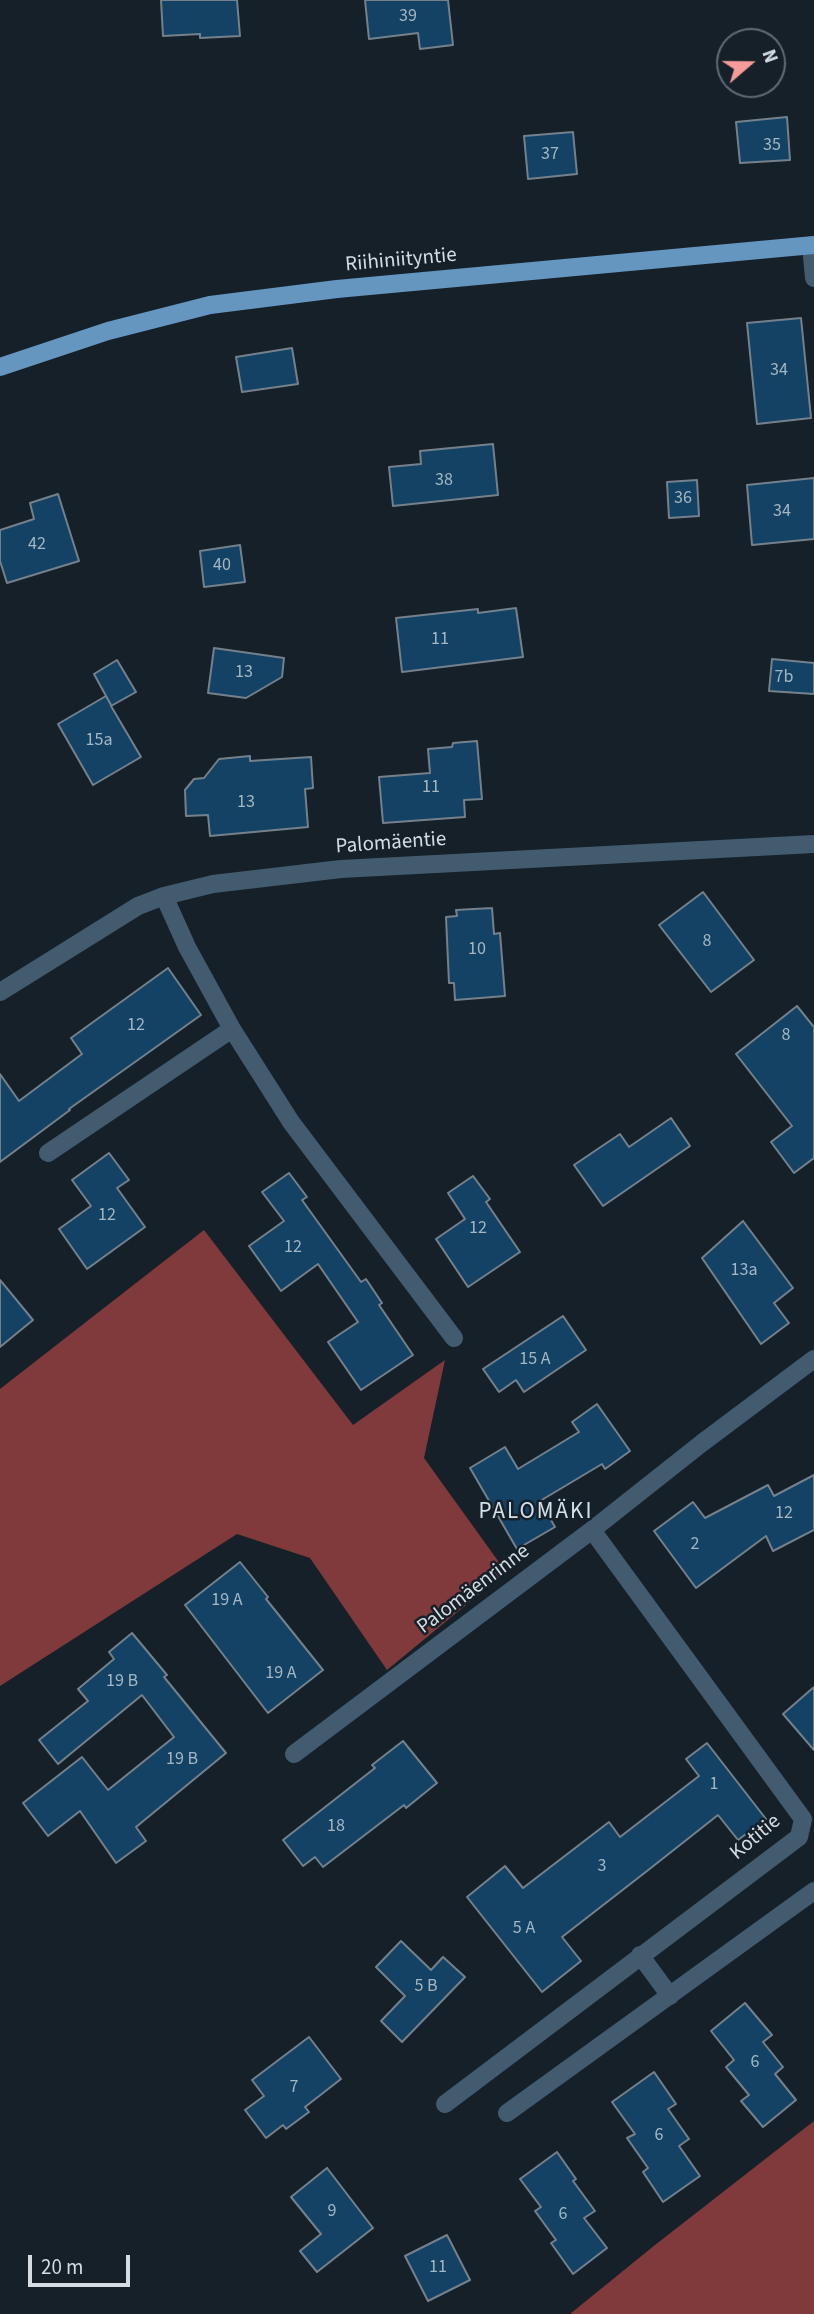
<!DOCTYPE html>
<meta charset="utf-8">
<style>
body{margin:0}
#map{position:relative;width:814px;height:2314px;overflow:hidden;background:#162029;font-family:"Source Sans 3",sans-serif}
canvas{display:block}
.north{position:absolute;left:716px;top:28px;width:70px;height:70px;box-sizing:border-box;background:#162029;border:2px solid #626b73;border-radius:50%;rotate:70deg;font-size:19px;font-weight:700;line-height:28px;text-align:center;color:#d5dce2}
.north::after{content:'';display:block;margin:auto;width:24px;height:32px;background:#f59b99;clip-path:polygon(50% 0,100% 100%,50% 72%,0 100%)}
.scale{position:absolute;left:28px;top:2255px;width:102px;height:32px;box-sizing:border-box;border:4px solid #d5dce2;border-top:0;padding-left:9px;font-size:21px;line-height:24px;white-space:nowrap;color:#d5dce2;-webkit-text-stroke:5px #162029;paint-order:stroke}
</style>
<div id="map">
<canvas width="814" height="2314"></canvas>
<div class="north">N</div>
<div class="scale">20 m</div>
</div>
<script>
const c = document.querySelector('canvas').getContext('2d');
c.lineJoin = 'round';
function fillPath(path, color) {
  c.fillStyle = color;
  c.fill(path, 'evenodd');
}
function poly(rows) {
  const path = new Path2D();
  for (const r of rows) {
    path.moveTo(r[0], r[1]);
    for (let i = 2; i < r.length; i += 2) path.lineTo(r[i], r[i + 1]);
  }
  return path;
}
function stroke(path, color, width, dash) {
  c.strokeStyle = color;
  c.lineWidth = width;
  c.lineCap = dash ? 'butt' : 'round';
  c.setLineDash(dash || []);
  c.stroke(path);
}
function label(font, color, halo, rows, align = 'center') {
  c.font = font + ' "Source Sans 3",sans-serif';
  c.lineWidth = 5;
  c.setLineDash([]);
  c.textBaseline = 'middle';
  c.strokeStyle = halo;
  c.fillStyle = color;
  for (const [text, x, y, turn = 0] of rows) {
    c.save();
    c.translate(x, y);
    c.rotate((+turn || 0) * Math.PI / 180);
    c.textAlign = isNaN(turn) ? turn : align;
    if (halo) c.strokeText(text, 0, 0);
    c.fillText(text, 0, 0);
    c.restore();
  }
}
fillPath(poly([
 [204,1230,353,1425,445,1360,424,1458,506,1572,387,1670,310,1558,237,1534,0,1686,0,1389],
 [814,2121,814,2314,570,2314,655,2245]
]), '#803a3b');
const building = poly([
 [161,0,237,0,240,36,200,38,200,34,163,36,161,0],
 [365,0,448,0,453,45,420,49,418,33,369,39,365,0],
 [787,117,790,160,740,163,736,122,787,117],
 [573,132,577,174,528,179,524,136,573,132],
 [801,318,811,418,757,424,747,323,801,318],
 [292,348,298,384,242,392,236,357,292,348],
 [493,444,498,495,393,506,389,467,421,464,420,451,493,444],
 [814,478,814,539,752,545,747,485,814,478],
 [697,480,699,516,669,518,667,482,697,480],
 [58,494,79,561,7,583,0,561,0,530,34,519,30,503,58,494],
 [240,545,245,582,204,587,200,551,240,545],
 [516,608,523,657,402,672,396,618,478,609,478,613,516,608],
 [214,648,284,658,282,677,246,698,208,693,214,648],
 [772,659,814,663,814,694,769,691,772,659],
 [117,660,136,692,111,706,141,757,93,785,58,724,106,696,111,705,94,674,117,660],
 [477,741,482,799,464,800,465,817,383,823,379,777,430,773,428,749,452,747,453,743,477,741],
 [250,756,250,761,311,757,313,788,305,789,308,827,210,836,208,815,186,816,185,790,194,779,204,778,219,759,250,756],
 [703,892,754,960,711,992,659,925,703,892],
 [492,908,494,934,500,933,505,996,455,1000,454,983,449,983,446,917,457,916,456,910,492,908],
 [168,968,201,1015,69,1109,70,1110,0,1162,0,1074,19,1101,82,1054,71,1038,168,968],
 [797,1006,814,1027,814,1158,794,1173,771,1142,792,1126,736,1054,797,1006],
 [671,1118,690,1146,603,1206,574,1165,620,1134,629,1147,671,1118],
 [109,1153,129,1180,117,1188,145,1227,87,1269,59,1229,91,1206,72,1180,109,1153],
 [289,1173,307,1197,302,1200,361,1282,366,1279,382,1303,379,1305,413,1355,361,1390,328,1342,358,1322,318,1264,281,1291,249,1246,284,1221,262,1192,289,1173],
 [473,1176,490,1199,486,1202,520,1252,468,1287,436,1239,465,1219,448,1193,473,1176],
 [743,1221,793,1288,774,1303,789,1323,761,1344,702,1258,743,1221],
 [0,1280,33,1320,0,1347,0,1280],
 [563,1316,586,1350,524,1392,516,1380,499,1392,483,1369,563,1316],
 [597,1404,630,1451,605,1469,602,1464,540,1501,555,1527,517,1549,470,1468,505,1447,518,1469,579,1432,572,1422,597,1404],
 [814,1475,814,1530,773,1551,766,1536,696,1588,654,1531,693,1502,705,1518,768,1485,774,1496,814,1475],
 [240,1562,268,1597,266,1599,323,1670,268,1713,185,1605,240,1562],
 [132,1633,167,1675,164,1677,226,1753,136,1827,146,1841,116,1863,80,1811,48,1836,23,1803,82,1757,108,1790,174,1737,142,1695,58,1764,39,1740,88,1701,78,1689,114,1659,109,1652,132,1633],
 [814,1687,814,1750,783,1714,814,1687],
 [403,1741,437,1783,406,1808,404,1805,323,1867,315,1857,303,1866,283,1840,375,1768,372,1765,403,1741],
 [707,1743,766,1819,738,1840,718,1815,647,1871,562,1937,581,1961,542,1992,467,1897,505,1866,523,1888,609,1822,620,1837,699,1776,686,1759,707,1743],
 [401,1941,431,1970,443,1957,465,1977,402,2042,381,2021,405,1996,376,1967,401,1941],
 [745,2003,772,2035,763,2042,783,2067,775,2074,796,2100,763,2127,741,2101,749,2095,726,2067,734,2060,711,2031,745,2003],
 [309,2037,341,2079,305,2107,309,2112,286,2129,283,2125,266,2138,245,2110,264,2096,252,2080,309,2037],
 [654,2072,676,2104,668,2109,689,2139,679,2146,700,2176,663,2202,643,2172,648,2168,627,2138,635,2134,612,2102,654,2072],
 [557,2152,576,2179,573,2181,595,2211,584,2218,607,2248,573,2274,551,2243,556,2240,535,2211,541,2207,520,2179,557,2152],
 [327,2168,373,2228,317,2272,300,2251,321,2234,291,2197,327,2168],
 [447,2235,470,2280,428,2301,405,2256,447,2235]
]);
fillPath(building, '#134264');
stroke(building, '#74818c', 2);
stroke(poly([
 [811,246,814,278],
 [164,896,187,947,232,1029,291,1122,454,1338],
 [0,992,138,906,164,896,213,884,341,869,814,844],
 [48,1153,232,1029],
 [294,1754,592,1530,702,1443,814,1359],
 [640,1955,670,1996],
 [445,2104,799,1837,803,1819,592,1530],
 [507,2113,814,1891]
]), '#435b6f', 18);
stroke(poly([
 [0,367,108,331,210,305,337,289,814,245]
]), '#6596c0', 18);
label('18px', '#a4b6c2', null, [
 ["39",408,17],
 ["35",772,146],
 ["37",550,155],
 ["34",779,371],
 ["38",444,481],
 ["36",683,499],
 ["34",782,512],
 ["42",37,545],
 ["40",222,566],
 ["11",440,640],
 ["13",244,673],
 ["7b",784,678],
 ["15a",99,741],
 ["11",431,788],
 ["13",246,803],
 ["8",707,942],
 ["10",477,950],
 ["12",136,1026],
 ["8",786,1036],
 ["12",107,1216],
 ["12",478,1229],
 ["12",293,1248],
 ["13a",744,1271],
 ["15 A",535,1360],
 ["12",784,1514],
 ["2",695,1545],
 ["19 A",227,1601],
 ["19 A",281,1674],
 ["19 B",122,1682],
 ["19 B",182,1760],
 ["1",714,1785],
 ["18",336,1827],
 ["3",602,1867],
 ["5 A",524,1929],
 ["5 B",426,1987],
 ["6",755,2063],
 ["7",294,2088],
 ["6",659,2136],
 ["9",332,2212],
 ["6",563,2215],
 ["11",438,2268]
]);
label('21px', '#d5dce2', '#162029', [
 ["Riihiniityntie",401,261,-5],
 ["Palomäentie",391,844,-4],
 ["Palomäenrinne",474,1590,-37],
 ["Kotitie",756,1838,-40]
]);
c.letterSpacing = '2px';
label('23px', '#d2e0ec', '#162029', [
 ["PALOMÄKI",536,1513]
]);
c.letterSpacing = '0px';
</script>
